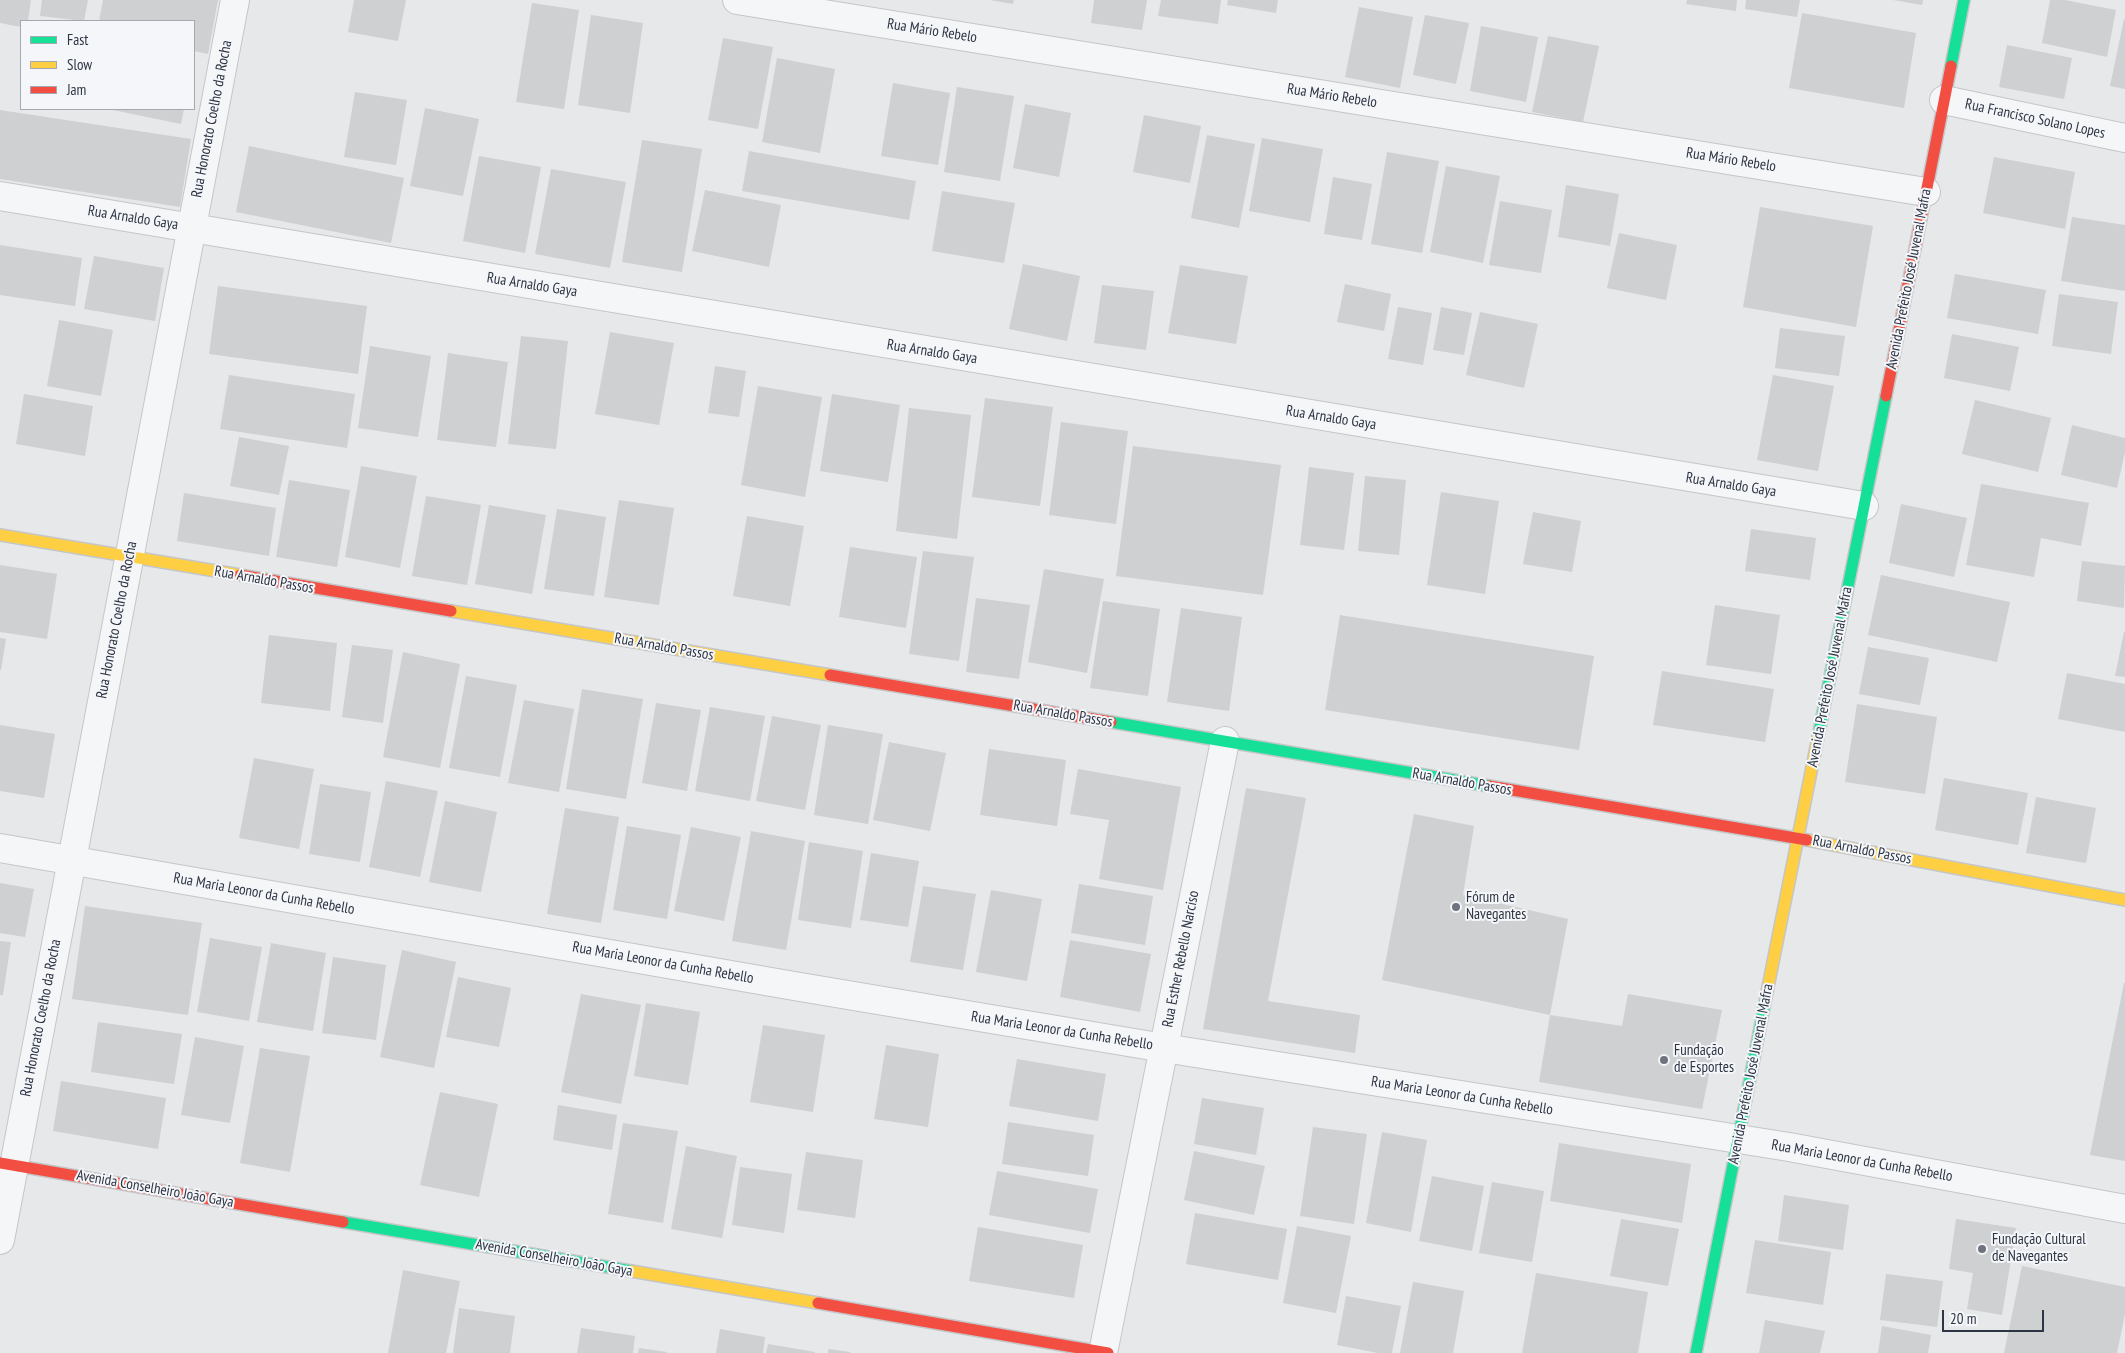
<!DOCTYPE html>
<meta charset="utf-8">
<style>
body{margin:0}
#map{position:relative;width:2125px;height:1353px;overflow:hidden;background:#e6e8ea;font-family:"PT Sans Narrow",sans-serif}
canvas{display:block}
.legend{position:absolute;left:20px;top:20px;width:175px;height:90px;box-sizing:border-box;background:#f4f6f9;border:1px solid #a4a8b0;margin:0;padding:6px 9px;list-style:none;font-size:15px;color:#2d3443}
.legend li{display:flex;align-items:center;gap:10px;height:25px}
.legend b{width:25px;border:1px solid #a4a8b0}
.scale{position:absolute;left:1942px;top:1310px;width:102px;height:22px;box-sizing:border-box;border:2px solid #2d3443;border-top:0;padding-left:6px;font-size:15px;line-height:18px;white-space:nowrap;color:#2d3443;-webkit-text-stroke:4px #f4f6f9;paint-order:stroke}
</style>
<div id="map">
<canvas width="2125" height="1353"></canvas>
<ul class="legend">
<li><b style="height:6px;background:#16e098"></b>Fast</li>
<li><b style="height:6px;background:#ffcf43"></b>Slow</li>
<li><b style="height:6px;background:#f24e42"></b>Jam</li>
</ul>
<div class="scale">20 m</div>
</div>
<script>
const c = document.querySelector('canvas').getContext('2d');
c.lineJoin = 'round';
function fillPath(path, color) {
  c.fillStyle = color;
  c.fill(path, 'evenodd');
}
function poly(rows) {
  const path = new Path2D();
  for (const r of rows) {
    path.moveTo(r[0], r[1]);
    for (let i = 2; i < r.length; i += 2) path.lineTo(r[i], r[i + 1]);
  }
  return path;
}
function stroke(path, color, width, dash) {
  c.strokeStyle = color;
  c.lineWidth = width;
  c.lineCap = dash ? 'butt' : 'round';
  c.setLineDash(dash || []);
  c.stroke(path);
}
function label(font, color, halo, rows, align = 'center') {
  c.font = font + ' "PT Sans Narrow",sans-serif';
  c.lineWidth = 4;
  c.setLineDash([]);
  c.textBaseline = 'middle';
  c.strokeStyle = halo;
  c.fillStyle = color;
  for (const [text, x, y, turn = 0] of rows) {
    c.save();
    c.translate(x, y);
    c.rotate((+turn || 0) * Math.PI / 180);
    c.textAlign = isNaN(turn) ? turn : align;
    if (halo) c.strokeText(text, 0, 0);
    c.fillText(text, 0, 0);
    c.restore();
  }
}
fillPath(poly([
 [0,0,31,0,28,21,21,21,21,27,0,23],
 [42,0,88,0,84,21,40,16],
 [103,0,218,0,208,54,194,51,194,21,99,21],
 [354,0,406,0,398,41,348,32],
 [990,0,1014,0,1013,4],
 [1094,0,1147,0,1142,30,1091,23],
 [1161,0,1221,0,1218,24,1158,16],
 [1228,0,1278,0,1276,13,1227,5],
 [1687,0,1737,0,1736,11,1686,4],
 [1746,0,1800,0,1797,17,1745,9],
 [1893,0,1923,0,1922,5],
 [2050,0,2065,0,2116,10,2107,57,2042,43],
 [532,3,579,10,564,109,516,102],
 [1359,7,1413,17,1400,88,1345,77],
 [1802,13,1916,33,1904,108,1789,88],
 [591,15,643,23,630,113,578,105],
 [1425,15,1469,23,1456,84,1413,75],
 [2124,19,2125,19,2125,89,2110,86],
 [1481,26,1538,37,1526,102,1470,91],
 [1548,36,1599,46,1583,122,1532,112],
 [723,38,773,47,758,129,708,120],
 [2007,45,2072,58,2064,99,1999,87],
 [777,58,835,69,820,153,762,142],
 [893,83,950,93,938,165,881,156],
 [957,87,1014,96,1000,181,944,172],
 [355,92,407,100,396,165,344,157],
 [1025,104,1071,113,1059,177,1013,168],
 [425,108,479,119,463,196,410,186],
 [108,109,184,109,181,124],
 [0,110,191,139,180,207,0,179],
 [1144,115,1201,126,1190,183,1133,172],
 [1207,135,1255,144,1239,228,1191,218],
 [1262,138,1323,149,1310,222,1249,211],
 [642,140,702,149,682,272,622,262],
 [249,146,404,178,391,243,236,212],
 [749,151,916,181,909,220,742,191],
 [1387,152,1439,161,1422,253,1371,244],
 [479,156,541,167,525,253,463,241],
 [1994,157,2075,172,2065,229,1983,213],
 [1446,166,1500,176,1483,263,1430,252],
 [551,169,626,182,610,268,535,254],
 [1333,177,1372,184,1362,240,1324,234],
 [1566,185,1619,194,1610,246,1558,237],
 [705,190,781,205,769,267,692,251],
 [942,191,1015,203,1004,263,932,251],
 [1500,201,1552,210,1541,273,1489,265],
 [1760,207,1873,226,1856,327,1743,307],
 [2072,217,2125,225,2125,291,2061,281],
 [1619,233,1677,245,1666,300,1607,288],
 [0,245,82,258,75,306,0,295],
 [94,256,164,268,155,321,84,309],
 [1023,264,1080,276,1067,341,1009,329],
 [1180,265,1248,276,1236,344,1168,333],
 [1955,274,2046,290,2038,334,1947,318],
 [1345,284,1391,294,1384,331,1337,322],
 [1102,285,1154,291,1146,350,1094,343],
 [218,286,367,306,358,374,209,354],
 [2059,294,2118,302,2111,354,2052,346],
 [1398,307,1432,313,1423,365,1388,359],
 [1441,307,1472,313,1464,355,1433,350],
 [1480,312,1538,324,1524,388,1466,375],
 [59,320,113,330,101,396,47,386],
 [1780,328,1845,336,1839,376,1775,368],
 [610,332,674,343,659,425,595,414],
 [1952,334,2019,347,2010,391,1944,378],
 [521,336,568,341,556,449,508,444],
 [370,346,431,356,418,437,358,428],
 [448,353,508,362,496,447,437,440],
 [715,366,746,371,739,417,708,413],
 [229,375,355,394,347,448,220,429],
 [1773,375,1834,386,1818,471,1757,460],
 [758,386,822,397,805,497,741,485],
 [24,394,93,406,85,456,16,444],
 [832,394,900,405,888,482,820,471],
 [985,398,1053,407,1040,506,972,497],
 [1975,400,2051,418,2038,472,1962,454],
 [909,408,971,415,957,539,896,531],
 [1061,422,1128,431,1116,524,1049,515],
 [2072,425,2125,438,2125,452,2117,488,2061,475],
 [239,437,289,446,279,495,230,486],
 [1133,446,1281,465,1263,595,1116,576],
 [361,466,417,476,400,568,345,557],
 [1309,467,1354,473,1344,550,1300,545],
 [1365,476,1406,480,1399,555,1358,551],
 [289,480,350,490,337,567,276,557],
 [1981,484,2089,503,2081,546,2041,538,2034,577,1966,565],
 [1441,492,1499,501,1485,594,1427,585],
 [184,493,276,508,269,556,177,541],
 [426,496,481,505,467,585,412,576],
 [619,500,674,508,659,605,604,597],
 [1901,504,1967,518,1954,577,1889,563],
 [489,505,546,515,532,594,475,584],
 [557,509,606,517,594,596,544,589],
 [1533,512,1581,521,1572,572,1523,564],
 [747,516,804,526,790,606,733,596],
 [1751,529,1816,538,1810,580,1745,571],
 [850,547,917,557,906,628,839,617],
 [923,551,974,557,959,661,909,654],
 [2082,561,2125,566,2124,608,2077,601],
 [0,565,57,574,47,639,0,632],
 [1044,569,1104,579,1087,673,1028,662],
 [1881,575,2010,602,1997,662,1868,635],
 [976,598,1030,605,1019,679,966,672],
 [1103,601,1160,609,1148,696,1090,688],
 [1715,605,1780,615,1771,674,1706,665],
 [1181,608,1242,617,1229,711,1167,702],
 [1340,615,1594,656,1579,750,1325,710],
 [2124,632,2125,632,2125,677,2115,676],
 [269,635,337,643,330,711,261,703],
 [0,638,6,639,1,670,0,670],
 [352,645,393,650,383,723,342,717],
 [1868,647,1929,658,1920,705,1859,694],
 [403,652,460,664,440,768,383,757],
 [1662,671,1774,689,1765,742,1653,725],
 [2067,673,2125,684,2125,732,2058,719],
 [466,676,517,685,500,777,449,768],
 [582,689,643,699,626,799,566,789],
 [524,700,574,709,559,792,508,783],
 [656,703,701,710,687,791,642,783],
 [1857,704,1937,717,1925,794,1845,782],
 [710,707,765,716,750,801,695,791],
 [772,716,821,725,805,810,756,801],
 [0,725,55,734,44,798,0,791],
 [828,725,883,734,868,824,814,815],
 [889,742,946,753,930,831,873,820],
 [989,749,1066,760,1057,826,980,815],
 [254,758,314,769,299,849,239,838],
 [1078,769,1181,787,1163,890,1099,879,1109,820,1070,814],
 [1944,778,2028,793,2018,845,1935,830],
 [386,781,438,791,420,877,369,867],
 [320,784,371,792,360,862,309,854],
 [1246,788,1306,798,1268,1001,1360,1015,1355,1053,1203,1029],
 [2036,797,2096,808,2086,863,2026,853],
 [445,801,497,812,481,892,429,882],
 [565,808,619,817,601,923,547,914],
 [1414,814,1474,826,1463,895,1568,919,1550,1015,1382,980],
 [627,826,681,835,667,919,613,910],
 [691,827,741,837,724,921,674,911],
 [751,831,805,841,786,950,732,941],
 [809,842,863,851,851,928,798,920],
 [871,853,919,861,908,927,860,920],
 [0,883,34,889,25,937,0,933],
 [1079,884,1153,896,1145,945,1071,933],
 [923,886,976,894,963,970,910,962],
 [991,890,1042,899,1027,981,976,972],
 [85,906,202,923,188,1015,72,999],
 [210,938,262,947,249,1021,197,1012],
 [1070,940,1151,954,1140,1012,1060,997],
 [0,941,11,942,3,995,0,995],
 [271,943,326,953,313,1031,257,1022],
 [402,950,456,962,434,1068,380,1057],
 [333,957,386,965,376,1040,322,1033],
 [458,977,511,988,499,1047,446,1037],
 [2124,983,2125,983,2125,1161,2090,1155],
 [581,994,641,1005,621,1104,561,1092],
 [1628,994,1722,1010,1702,1109,1539,1082,1550,1015,1622,1026],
 [646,1003,700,1012,688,1085,634,1076],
 [98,1022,182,1034,174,1084,91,1072],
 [763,1025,825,1035,813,1112,750,1102],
 [195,1037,244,1046,230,1123,181,1115],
 [886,1045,939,1054,928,1127,874,1119],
 [260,1048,310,1056,290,1172,240,1163],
 [1017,1059,1106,1074,1098,1121,1009,1106],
 [61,1081,166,1098,158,1149,53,1131],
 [440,1092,498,1104,479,1197,420,1185],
 [1202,1098,1264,1108,1256,1155,1194,1144],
 [558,1105,617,1115,612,1150,553,1140],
 [1008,1122,1094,1135,1088,1176,1002,1164],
 [623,1123,678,1131,663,1223,608,1214],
 [1313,1127,1367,1134,1354,1224,1300,1216],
 [1382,1132,1427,1140,1411,1232,1366,1223],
 [1559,1143,1691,1164,1682,1223,1550,1201],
 [686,1146,737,1156,722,1238,671,1229],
 [1194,1151,1265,1166,1254,1215,1184,1200],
 [806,1152,863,1160,855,1218,797,1210],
 [740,1167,792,1174,784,1233,732,1225],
 [997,1171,1098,1189,1090,1233,989,1215],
 [1432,1176,1484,1186,1472,1251,1419,1241],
 [1492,1182,1544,1191,1532,1262,1479,1253],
 [1784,1195,1849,1205,1843,1250,1778,1241],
 [1195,1213,1287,1229,1278,1280,1186,1264],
 [1621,1219,1679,1229,1668,1286,1610,1276],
 [1956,1219,2016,1228,2002,1315,1967,1309,1973,1273,1949,1269],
 [1297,1226,1351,1236,1336,1313,1283,1303],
 [978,1227,1083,1245,1074,1298,969,1281],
 [1755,1240,1831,1252,1823,1305,1746,1293],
 [2022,1266,2125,1287,2125,1314,2117,1353,2004,1353],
 [403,1270,460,1281,446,1353,388,1353],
 [1536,1273,1648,1292,1638,1353,1522,1353],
 [1886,1274,1943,1281,1937,1327,1880,1320],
 [1413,1282,1464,1291,1453,1353,1400,1353],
 [1346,1296,1401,1306,1392,1353,1378,1353,1337,1345],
 [459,1308,515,1316,510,1353,453,1353],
 [1765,1320,1825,1331,1820,1353,1759,1353],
 [1882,1326,1931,1335,1928,1353,1878,1353],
 [581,1328,635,1336,633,1353,577,1353],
 [720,1329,765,1337,763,1353,716,1353],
 [768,1344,815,1352,815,1353,766,1353],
 [639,1348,667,1352,667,1353,638,1353],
 [828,1349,850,1352,850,1353,828,1353]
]), '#ced0d2');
const street = poly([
 [737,0,1926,192],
 [1944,100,2125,138],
 [0,196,1864,506],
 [0,848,800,987,1164,1048,1789,1147,2125,1209],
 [0,1240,235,0],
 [1103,1353,1225,741]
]);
const fast = poly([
 [1951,66,1964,0],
 [1111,722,1489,786],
 [1818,737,1886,396],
 [343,1222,631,1271],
 [1696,1353,1766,997]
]);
const slow = poly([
 [0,535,240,575],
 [451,611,830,675],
 [1807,840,2125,900],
 [1766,997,1818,737],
 [631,1271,818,1303]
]);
const jam = poly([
 [1886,396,1951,66],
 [240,575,451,611],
 [830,675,1111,722],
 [1489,786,1807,840],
 [0,1163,343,1222],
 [818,1303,1108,1353]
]);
stroke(street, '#c4c6c8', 30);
stroke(fast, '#c4c6c8', 14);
stroke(slow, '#c4c6c8', 14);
stroke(jam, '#c4c6c8', 14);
stroke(street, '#f5f6f7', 28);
stroke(fast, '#16e098', 11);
stroke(slow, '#ffcf43', 11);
stroke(jam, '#f24e42', 11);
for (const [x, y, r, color] of [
 [1456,907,5,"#6e737d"],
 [1664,1060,5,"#6e737d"],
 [1982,1249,5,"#6e737d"]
]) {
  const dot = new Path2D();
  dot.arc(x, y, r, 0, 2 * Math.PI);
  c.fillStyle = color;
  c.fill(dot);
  stroke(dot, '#f4f6f9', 2);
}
label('15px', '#2d3443', '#f4f6f9', [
 ["Rua Mário Rebelo",932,31,9],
 ["Rua Mário Rebelo",1332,96,9],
 ["Rua Honorato Coelho da Rocha",212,119,-79],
 ["Rua Francisco Solano Lopes",2035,119,12],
 ["Rua Mário Rebelo",1731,160,9],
 ["Rua Arnaldo Gaya",133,218,9],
 ["Avenida Prefeito José Juvenal Mafra",1909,279,-79],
 ["Rua Arnaldo Gaya",532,285,9],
 ["Rua Arnaldo Gaya",932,352,9],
 ["Rua Arnaldo Gaya",1331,418,9],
 ["Rua Arnaldo Gaya",1731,485,9],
 ["Rua Arnaldo Passos",264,580,10],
 ["Rua Honorato Coelho da Rocha",117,620,-79],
 ["Rua Arnaldo Passos",664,647,10],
 ["Avenida Prefeito José Juvenal Mafra",1830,677,-79],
 ["Rua Arnaldo Passos",1063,714,10],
 ["Rua Arnaldo Passos",1462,782,10],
 ["Rua Arnaldo Passos",1862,850,11],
 ["Rua Maria Leonor da Cunha Rebello",264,894,10],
 ["Rua Esther Rebello Narciso",1181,959,-79],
 ["Rua Maria Leonor da Cunha Rebello",663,963,10],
 ["Rua Honorato Coelho da Rocha",41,1018,-79],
 ["Rua Maria Leonor da Cunha Rebello",1062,1031,9],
 ["Avenida Prefeito José Juvenal Mafra",1751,1074,-79],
 ["Rua Maria Leonor da Cunha Rebello",1462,1096,9],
 ["Rua Maria Leonor da Cunha Rebello",1862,1161,10],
 ["Avenida Conselheiro João Gaya",155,1189,10],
 ["Avenida Conselheiro João Gaya",554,1258,10]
]);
label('15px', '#2d3443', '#f4f6f9', [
 ["Fórum de",1466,898],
 ["Navegantes",1466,915],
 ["Fundação",1674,1051],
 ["de Esportes",1674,1068],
 ["Fundação Cultural",1992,1240],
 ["de Navegantes",1992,1257]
], 'left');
</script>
